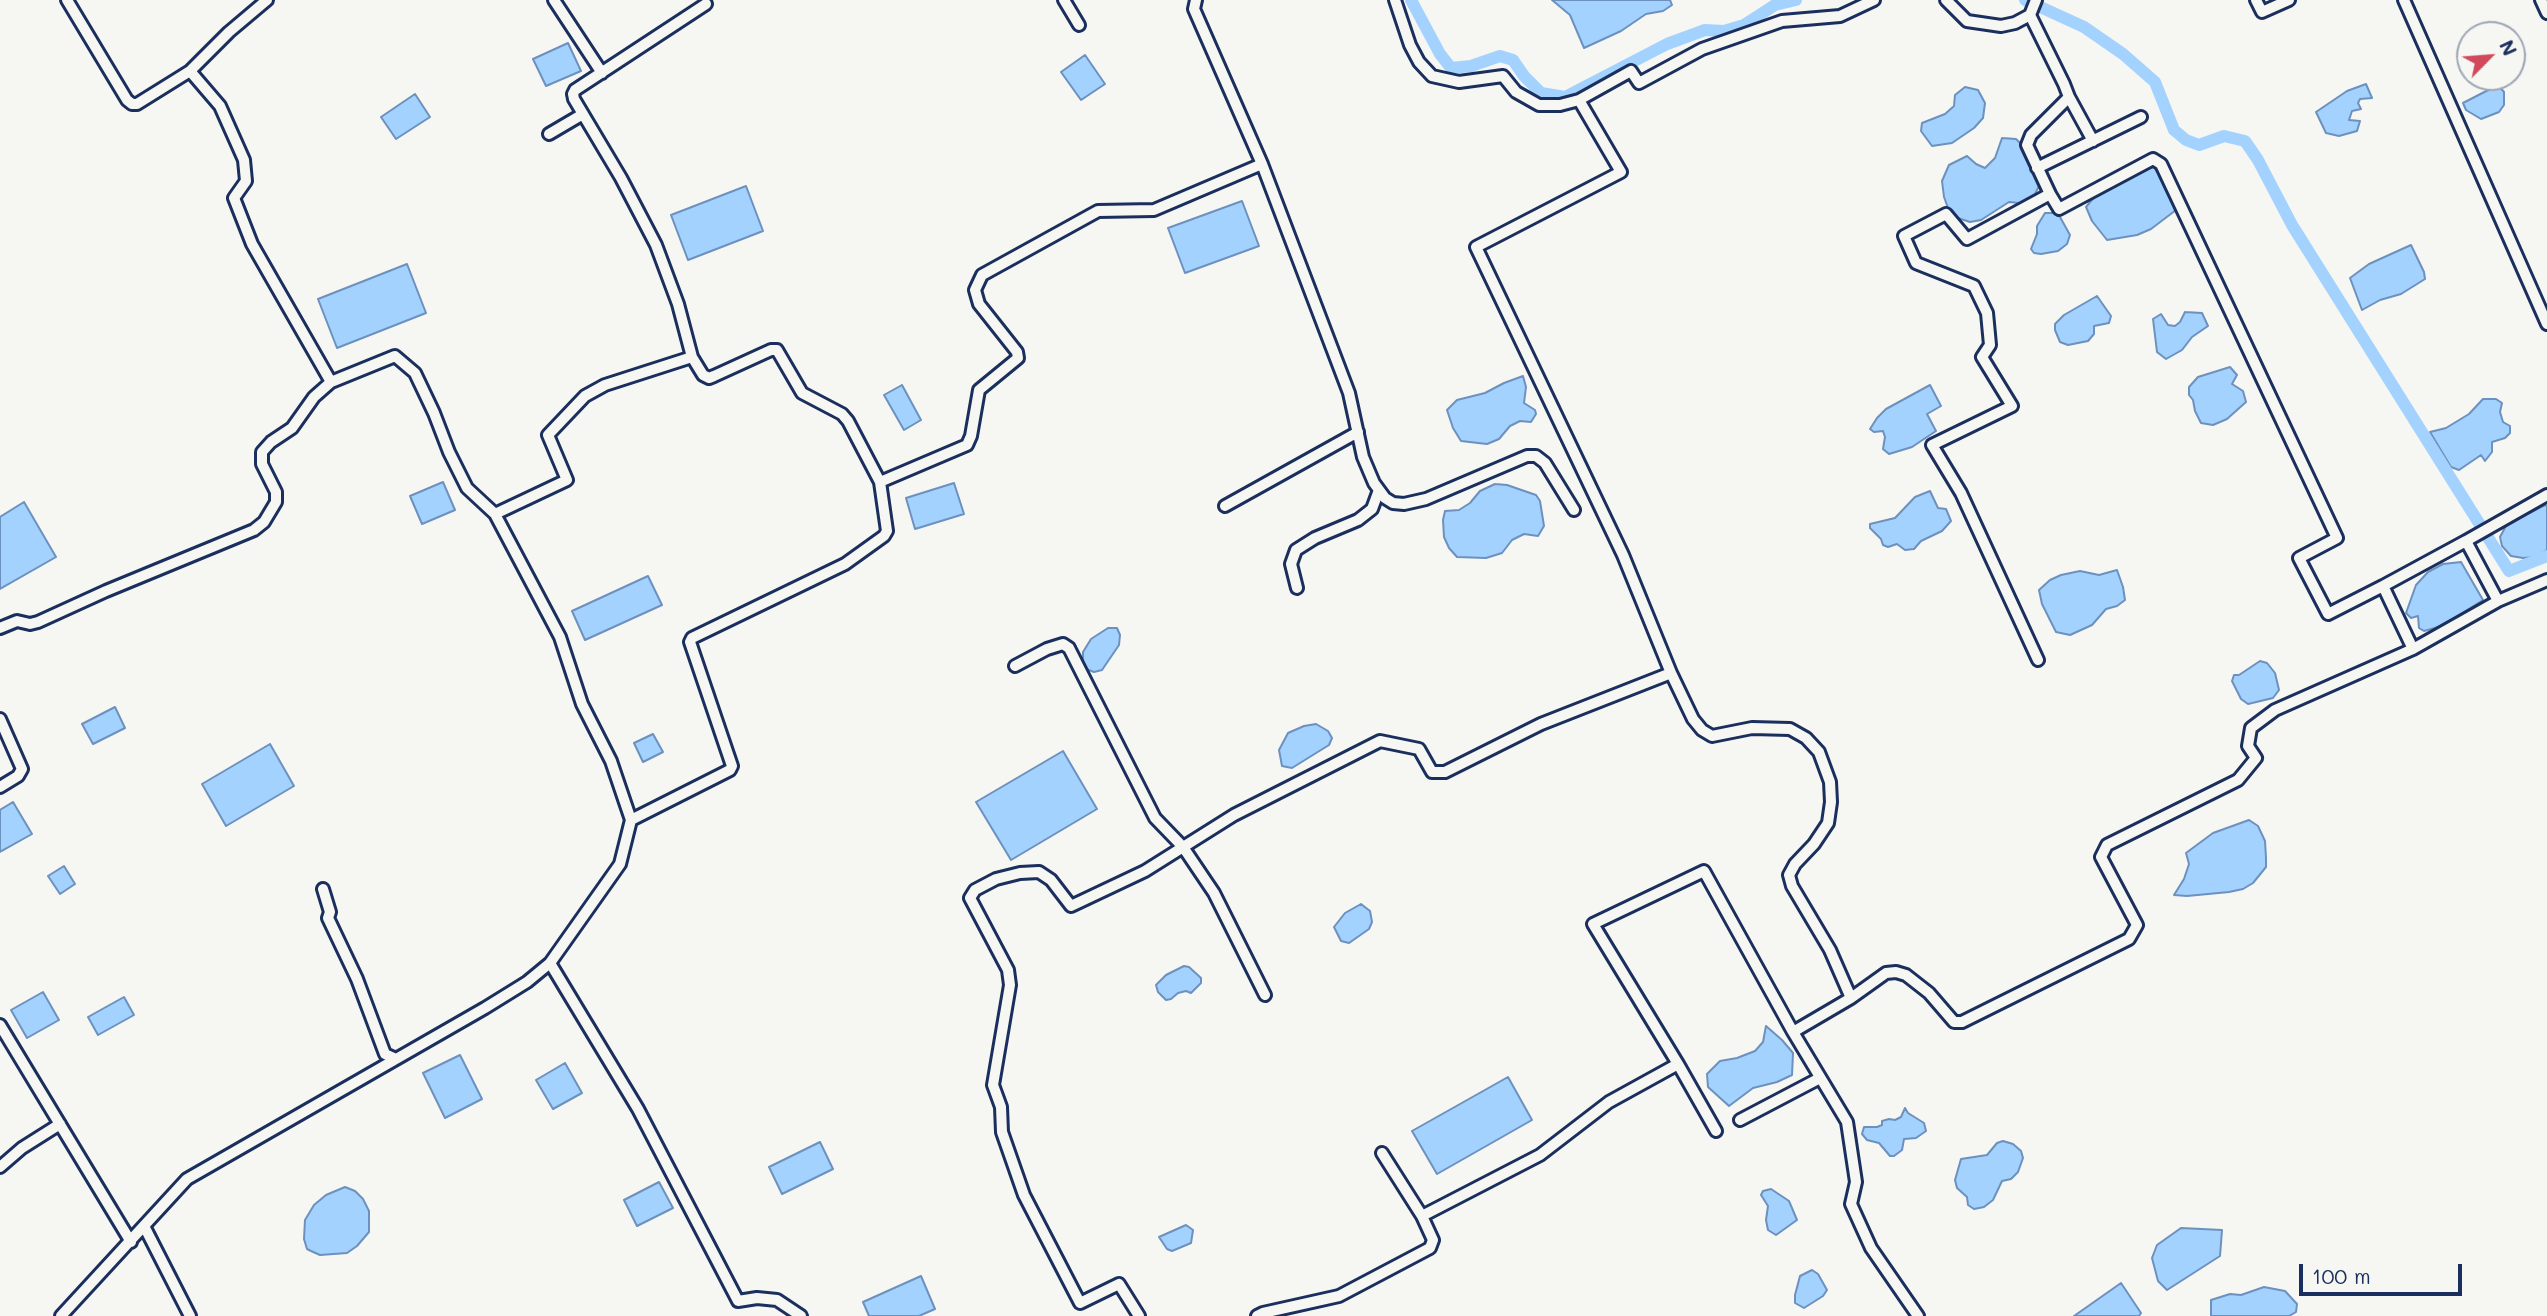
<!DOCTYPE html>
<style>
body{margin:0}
#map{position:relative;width:2547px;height:1316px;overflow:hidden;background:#f6f6f2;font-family:Mali,sans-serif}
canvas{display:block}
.north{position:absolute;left:2456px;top:21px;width:70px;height:70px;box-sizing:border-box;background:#f6f6f2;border:2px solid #9ea6b7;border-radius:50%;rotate:65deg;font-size:19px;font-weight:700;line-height:28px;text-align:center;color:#1b2f5e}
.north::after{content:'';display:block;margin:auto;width:24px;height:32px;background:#d1495b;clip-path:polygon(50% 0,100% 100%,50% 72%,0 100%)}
.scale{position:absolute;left:2299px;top:1264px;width:163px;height:32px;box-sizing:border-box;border:4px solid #1b2f5e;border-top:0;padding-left:9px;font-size:21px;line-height:24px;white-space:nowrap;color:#1b2f5e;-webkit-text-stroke:5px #f6f6f2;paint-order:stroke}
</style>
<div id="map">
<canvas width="2547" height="1316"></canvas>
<div class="north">N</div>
<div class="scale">100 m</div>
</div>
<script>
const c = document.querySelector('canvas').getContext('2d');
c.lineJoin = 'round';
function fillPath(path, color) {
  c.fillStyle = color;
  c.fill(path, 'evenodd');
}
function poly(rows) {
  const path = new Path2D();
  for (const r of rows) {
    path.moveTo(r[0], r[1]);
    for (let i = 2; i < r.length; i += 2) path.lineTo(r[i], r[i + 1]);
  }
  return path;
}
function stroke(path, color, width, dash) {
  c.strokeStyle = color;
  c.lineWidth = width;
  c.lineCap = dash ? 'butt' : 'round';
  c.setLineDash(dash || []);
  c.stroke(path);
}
const water = poly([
 [1552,0,1670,0,1672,5,1663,11,1646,14,1621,31,1584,48,1570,15,1552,0],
 [568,43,581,71,546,86,533,59,568,43],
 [1085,55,1105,84,1081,100,1061,72,1085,55],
 [2366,84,2372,98,2360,99,2358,103,2361,109,2352,111,2349,120,2360,121,2357,131,2339,136,2326,133,2316,112,2347,91,2366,84],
 [2498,85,2504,92,2504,105,2499,112,2481,119,2466,110,2463,103,2498,85],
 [1965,87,1978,90,1985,103,1983,118,1974,128,1952,143,1932,146,1921,131,1922,123,1945,114,1954,106,1955,95,1965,87],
 [415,94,430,117,396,139,381,117,415,94],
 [2002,138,2016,139,2022,145,2040,184,2035,194,2019,203,2009,202,1981,220,1970,222,1958,218,1948,208,1944,197,1942,181,1949,165,1967,156,1976,164,1985,168,1995,158,2002,138],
 [2154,167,2166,186,2176,210,2151,229,2137,235,2107,240,2092,221,2086,207,2095,196,2135,173,2154,167],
 [746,186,763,231,688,260,671,215,746,186],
 [1242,201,1259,246,1185,273,1168,228,1242,201],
 [2045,213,2056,213,2060,217,2070,235,2067,244,2058,251,2041,254,2034,253,2031,249,2037,234,2037,226,2045,213],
 [2411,245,2424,272,2425,279,2401,294,2380,300,2362,310,2350,278,2369,264,2411,245],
 [407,264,426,313,337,348,318,299,407,264],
 [2097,296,2111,316,2109,323,2094,326,2094,334,2088,341,2068,345,2060,342,2055,330,2055,324,2064,315,2097,296],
 [2185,312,2202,313,2208,326,2192,337,2182,350,2166,359,2157,352,2153,319,2161,314,2168,325,2175,326,2180,322,2185,312],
 [2230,367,2237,375,2232,384,2243,391,2246,402,2227,419,2213,425,2201,423,2195,411,2193,400,2189,395,2189,387,2198,377,2230,367],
 [1523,376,1526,387,1524,403,1535,410,1536,414,1531,422,1520,421,1510,426,1499,439,1487,444,1461,441,1453,428,1447,410,1457,400,1485,393,1504,383,1523,376],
 [902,385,921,420,904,430,884,395,902,385],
 [1930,385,1941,406,1927,414,1936,431,1912,447,1889,454,1883,449,1885,437,1883,431,1874,432,1870,429,1877,418,1886,409,1930,385],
 [2483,399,2496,399,2502,403,2500,412,2503,422,2510,426,2510,433,2505,438,2492,442,2492,452,2485,461,2481,455,2459,470,2451,467,2430,432,2446,428,2469,414,2483,399],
 [443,482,455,510,422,524,410,496,443,482],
 [954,483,964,514,915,529,906,498,954,483],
 [1495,484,1507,485,1536,495,1540,501,1544,526,1538,536,1524,534,1512,540,1502,553,1486,558,1457,557,1449,548,1444,537,1443,520,1445,511,1459,510,1470,503,1480,491,1495,484],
 [1930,491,1938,508,1946,509,1951,521,1942,531,1921,541,1914,549,1905,550,1897,544,1888,547,1883,545,1881,539,1870,528,1870,524,1895,518,1915,497,1930,491],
 [24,502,56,557,0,589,0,517,24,502],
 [2545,505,2547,506,2547,550,2535,557,2523,558,2511,556,2502,546,2500,537,2507,524,2545,505],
 [2461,562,2483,600,2442,626,2424,631,2419,628,2418,616,2411,618,2406,613,2416,585,2428,572,2443,564,2461,562],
 [2117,570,2123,587,2125,600,2117,606,2106,609,2092,625,2070,635,2056,632,2042,604,2039,590,2050,580,2061,575,2080,571,2099,575,2117,570],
 [648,576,662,605,585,640,572,611,648,576],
 [1108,628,1117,628,1120,635,1119,645,1102,670,1094,672,1086,669,1083,665,1083,652,1091,639,1108,628],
 [2260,661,2267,663,2275,673,2279,690,2273,698,2248,704,2241,699,2232,681,2234,675,2239,675,2260,661],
 [115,707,125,728,93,744,82,724,115,707],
 [1316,724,1328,731,1332,738,1329,745,1292,768,1282,766,1279,750,1288,733,1304,726,1316,724],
 [653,734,663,752,643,762,634,743,653,734],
 [270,744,294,786,226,826,202,784,270,744],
 [1063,751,1097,809,1011,860,976,802,1063,751],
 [13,802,32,834,0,852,0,810,13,802],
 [2249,820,2258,826,2265,841,2266,858,2266,867,2253,883,2243,889,2229,892,2187,896,2174,895,2184,879,2189,864,2186,853,2213,833,2249,820],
 [64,866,75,884,60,894,48,876,64,866],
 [1361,904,1370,911,1372,922,1369,929,1349,943,1341,941,1334,927,1345,913,1361,904],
 [1184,966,1189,967,1201,978,1201,983,1191,993,1186,991,1178,993,1171,999,1166,1000,1158,992,1156,985,1166,975,1184,966],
 [43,992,59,1020,27,1038,11,1010,43,992],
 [124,997,134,1015,98,1035,88,1017,124,997],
 [1766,1026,1782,1040,1793,1053,1792,1075,1777,1082,1753,1088,1729,1106,1708,1087,1707,1074,1720,1061,1737,1058,1755,1051,1763,1042,1766,1026],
 [460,1055,482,1099,445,1118,423,1073,460,1055],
 [565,1063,582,1093,553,1109,536,1080,565,1063],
 [1508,1077,1532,1120,1437,1174,1412,1131,1508,1077],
 [1905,1108,1908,1113,1924,1123,1926,1131,1916,1138,1904,1139,1902,1150,1894,1156,1890,1156,1879,1143,1867,1140,1862,1134,1864,1127,1877,1127,1882,1125,1882,1121,1889,1119,1895,1120,1901,1117,1905,1108],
 [2003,1141,2013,1144,2021,1151,2023,1158,2018,1172,2011,1179,2002,1181,1993,1200,1984,1207,1974,1209,1968,1205,1967,1197,1957,1188,1955,1180,1961,1159,1987,1155,1997,1143,2003,1141],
 [820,1142,833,1169,782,1194,769,1167,820,1142],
 [659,1182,673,1208,637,1226,624,1200,659,1182],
 [345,1187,355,1191,363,1199,369,1211,369,1232,357,1246,347,1253,320,1255,311,1251,307,1249,304,1239,305,1220,314,1205,326,1195,345,1187],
 [1771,1189,1789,1201,1797,1220,1776,1235,1768,1230,1766,1220,1768,1206,1761,1195,1763,1191,1771,1189],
 [1186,1225,1193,1230,1191,1243,1172,1251,1167,1249,1159,1237,1186,1225],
 [2181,1228,2222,1230,2220,1256,2167,1290,2158,1281,2152,1258,2157,1245,2181,1228],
 [1812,1270,1818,1274,1827,1290,1823,1296,1804,1308,1795,1303,1795,1295,1800,1276,1812,1270],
 [921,1276,935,1309,919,1316,869,1316,863,1302,921,1276],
 [2121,1283,2141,1313,2139,1316,2074,1316,2121,1283],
 [2264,1287,2285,1291,2297,1304,2296,1312,2289,1316,2211,1316,2211,1300,2230,1294,2241,1295,2264,1287]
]);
fillPath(water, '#a4d2ff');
stroke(water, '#6d91bf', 2);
stroke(poly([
 [1411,0,1440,54,1451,68,1471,66,1500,56,1513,60,1524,76,1541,93,1565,97,1667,44,1705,30,1724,31,1744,25,1775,5,1796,0],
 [2025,0,2084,27,2123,54,2155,82,2174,130,2186,140,2199,145,2224,136,2245,141,2258,160,2292,225,2509,571,2547,556]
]), '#a4d2ff', 12);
const street = poly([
 [67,0,127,100,132,104,137,104,190,71,229,32,267,0],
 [554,0,602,73],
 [1064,0,1079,25],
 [1196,0,1194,9,1262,164,1349,393,1363,457,1374,483,1385,498,1393,503,1404,504,1426,499,1527,456,1536,456,1545,463,1574,510],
 [1395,0,1410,45,1419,62,1432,76,1459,82,1503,76,1516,92,1539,105,1560,105,1579,100,1631,71,1639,83,1702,49,1782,21,1840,16,1874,0],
 [1946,0,1967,21,2001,26,2015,23,2030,15,2036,0],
 [2256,0,2262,12,2289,0],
 [2404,0,2547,324],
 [2541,0,2547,13],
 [2030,15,2064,84,2069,97,2031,135,2027,145,2050,194,1967,239,1946,214,1904,236,1916,263,1974,286,1987,313,1990,345,1982,357,2012,406,1932,445,1961,493,2038,660],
 [190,71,220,106,244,160,246,181,234,198,252,244,331,382],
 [2069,97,2093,141],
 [549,134,583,114],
 [2037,168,2141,117],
 [2050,194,2059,209,2153,159,2161,164,2337,538,2299,558,2328,614,2383,586],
 [880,482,967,445,971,436,979,390,1018,358,1017,352,979,304,975,290,982,275,1098,211,1154,210,1262,164],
 [1225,506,1358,432],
 [495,514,567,480,548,435,585,396,605,385,692,357],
 [2466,541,2547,495],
 [1297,588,1291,564,1296,550,1315,538,1358,520,1372,509,1379,490],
 [0,628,17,621,30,624,38,622,106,591,254,530,264,522,276,502,276,492,262,464,262,452,271,442,292,428,314,397,331,382,395,356,415,373,434,413,449,452,467,488,495,514,560,637,582,704,611,761,631,820,620,864,550,963,527,982,485,1008,187,1179,61,1316],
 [2413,649,2383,586,2466,541,2498,601,2547,580],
 [1015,666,1047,649,1063,644,1069,648,1155,818,1183,847,1214,893,1265,995],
 [1671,673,1693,719,1702,730,1712,736,1752,728,1790,729,1806,738,1819,752,1830,782,1831,802,1828,823,1814,844,1795,864,1789,875,1792,886,1830,950,1851,998],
 [0,719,22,769,18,776,0,787],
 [631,820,730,770,732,766,690,642,692,638,845,564,884,536,887,531,880,482,848,421,842,414,802,393,777,350,771,350,714,376,709,378,703,375,692,357,678,304,656,245,621,178,574,99,573,94,575,90,706,4],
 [323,889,330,912,328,918,357,979,385,1054,396,1059],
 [550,963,638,1109,738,1301,757,1298,777,1300,801,1316],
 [0,1025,131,1242],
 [1793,1032,1851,998,1886,973,1896,972,1906,975,1929,993,1954,1022,1962,1022,2129,939,2137,925,2101,857,2107,845,2238,780,2256,758,2248,746,2251,728,2275,710,2413,649,2498,601],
 [1678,1064,1593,924,1704,871,1793,1032,1847,1122,1856,1182,1851,1204,1871,1248,1918,1316],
 [1740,1120,1820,1078],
 [1382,1153,1422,1216],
 [0,1167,22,1148,60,1124],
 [144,1226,190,1316],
 [1139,1316,1119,1284,1080,1303,1024,1195,1002,1132,1001,1107,993,1085,1010,985,1008,970,970,898,975,890,996,879,1020,873,1039,872,1051,880,1071,906,1145,871,1234,815,1380,741,1419,749,1432,772,1445,772,1541,724,1671,673,1623,555,1476,247,1621,172,1579,100],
 [1257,1316,1263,1313,1339,1296,1430,1248,1433,1240,1422,1216,1540,1155,1609,1102,1678,1064,1716,1131]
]);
stroke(street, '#1b2f5e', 16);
stroke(street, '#f6f6f2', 10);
</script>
